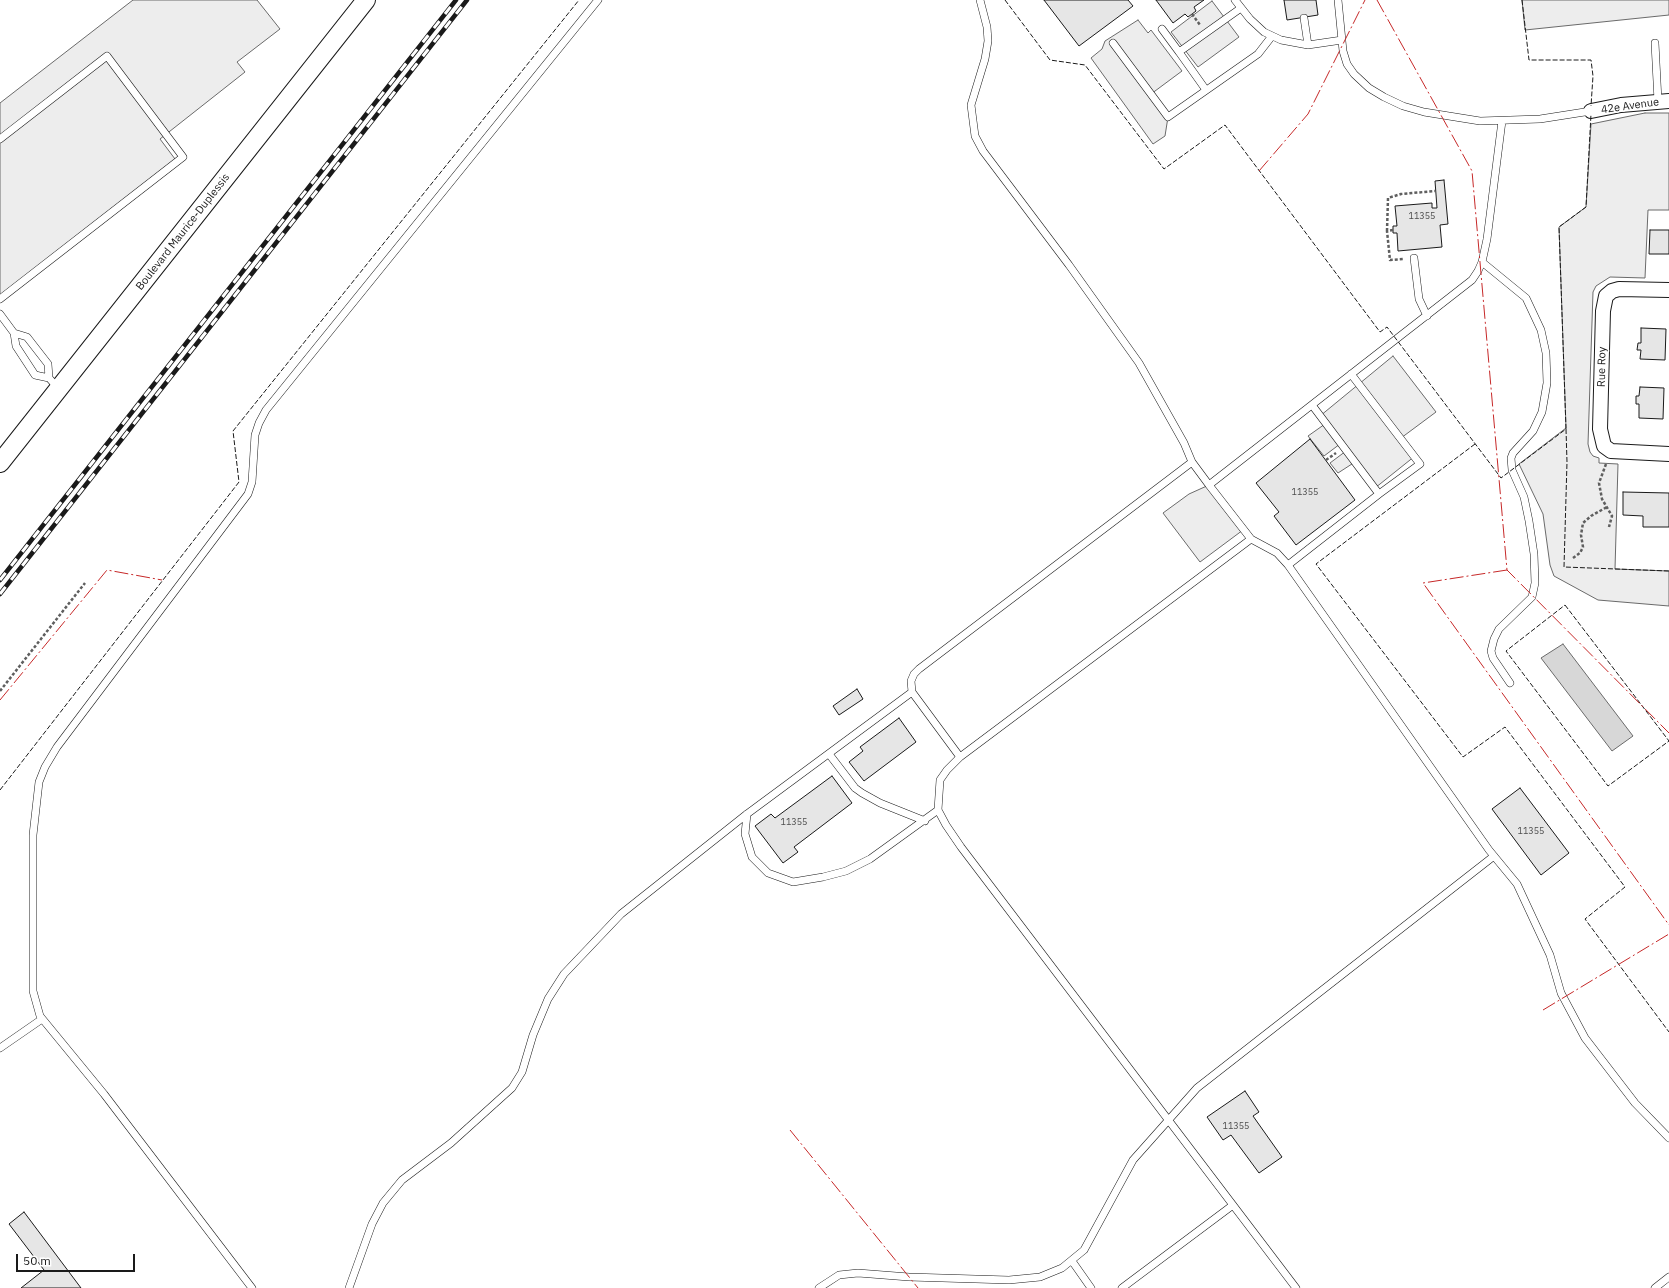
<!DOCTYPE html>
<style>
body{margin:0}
#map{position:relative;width:1669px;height:1288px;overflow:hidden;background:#fff;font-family:"IBM Plex Sans",sans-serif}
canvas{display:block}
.scale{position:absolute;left:16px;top:1254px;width:119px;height:18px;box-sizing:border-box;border:2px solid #1a1a1a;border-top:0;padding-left:5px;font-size:12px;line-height:14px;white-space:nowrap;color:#1a1a1a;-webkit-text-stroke:3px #fff;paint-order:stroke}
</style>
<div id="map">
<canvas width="1669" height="1288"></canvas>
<div class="scale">50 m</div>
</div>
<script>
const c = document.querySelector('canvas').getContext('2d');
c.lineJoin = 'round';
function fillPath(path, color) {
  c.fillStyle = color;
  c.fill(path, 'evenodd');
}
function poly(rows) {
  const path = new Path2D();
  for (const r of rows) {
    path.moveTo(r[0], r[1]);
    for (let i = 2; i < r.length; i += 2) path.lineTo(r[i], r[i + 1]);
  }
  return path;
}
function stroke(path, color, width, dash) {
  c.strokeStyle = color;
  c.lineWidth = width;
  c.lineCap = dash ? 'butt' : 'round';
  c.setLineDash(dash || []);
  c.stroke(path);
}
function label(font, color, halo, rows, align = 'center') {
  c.font = font + ' "IBM Plex Sans",sans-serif';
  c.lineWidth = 3;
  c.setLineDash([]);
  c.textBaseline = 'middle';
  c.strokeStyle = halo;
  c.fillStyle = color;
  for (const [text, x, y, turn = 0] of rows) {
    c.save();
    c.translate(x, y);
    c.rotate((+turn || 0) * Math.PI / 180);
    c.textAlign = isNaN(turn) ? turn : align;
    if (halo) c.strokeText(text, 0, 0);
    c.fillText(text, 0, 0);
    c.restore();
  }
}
const built = poly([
 [133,0,257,0,280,29,237,62,245,72,160,139,178,163,0,302,0,103,133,0],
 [1522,0,1669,0,1669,15,1525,30,1522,0],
 [1212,1,1239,37,1198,67,1171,32,1212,1],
 [1138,20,1148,33,1151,30,1182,71,1151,94,1168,117,1165,136,1153,144,1091,58,1102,49,1105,41,1138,20],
 [1645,113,1669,113,1669,210,1648,210,1645,278,1610,277,1596,286,1593,292,1588,444,1590,452,1593,456,1599,458,1599,463,1618,464,1615,569,1669,571,1669,606,1598,600,1554,576,1550,565,1543,514,1519,464,1566,428,1559,227,1586,207,1591,124,1645,113],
 [1393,356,1436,412,1401,438,1415,456,1375,488,1355,462,1338,473,1330,463,1346,451,1340,444,1324,456,1308,436,1325,424,1320,416,1393,356],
 [1209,485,1243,530,1200,562,1163,513,1189,494,1209,485]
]);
fillPath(built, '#ededed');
stroke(built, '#6a6a6a', 1);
const water = poly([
 [1563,644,1633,736,1612,751,1541,658,1563,644]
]);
fillPath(water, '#d7d7d7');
stroke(water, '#6a6a6a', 1);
const building = poly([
 [1044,0,1128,0,1133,6,1079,46,1044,0],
 [1156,0,1204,0,1194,7,1196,11,1188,17,1185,14,1173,23,1156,0],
 [1284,0,1316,0,1318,15,1287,20,1284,0],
 [1444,180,1448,224,1440,225,1442,247,1398,251,1397,233,1393,233,1393,226,1397,226,1395,206,1432,203,1432,208,1437,208,1435,181,1444,180],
 [1650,230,1669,230,1669,254,1649,254,1650,230],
 [1641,328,1666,329,1665,360,1640,359,1641,350,1637,350,1638,343,1641,343,1641,328],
 [1640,387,1664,388,1663,419,1639,418,1639,404,1636,404,1636,396,1639,396,1640,387],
 [1310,439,1355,500,1296,545,1274,516,1279,512,1256,483,1310,439],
 [1623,492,1669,493,1669,527,1643,527,1643,516,1623,515,1623,492],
 [857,689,863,699,839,715,833,706,857,689],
 [899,718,916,742,864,781,849,762,863,751,860,747,899,718],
 [832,776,852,803,794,847,798,852,783,863,755,826,771,814,775,818,832,776],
 [1520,788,1569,853,1541,875,1492,809,1520,788],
 [1245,1091,1259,1112,1253,1116,1282,1157,1259,1173,1231,1135,1223,1140,1207,1117,1245,1091],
 [24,1212,81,1288,21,1288,44,1270,9,1224,24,1212]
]);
fillPath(building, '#e6e6e6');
stroke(building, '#1a1a1a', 1);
const service = poly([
 [980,0,987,27,988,41,985,59,971,105,975,136,983,151,1069,265,1139,363,1184,443,1192,462,1209,485],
 [1235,0,1250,19,1264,32,1281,40,1308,45,1342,40],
 [1338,0,1343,51,1347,64,1354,74,1369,88,1384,97,1403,106,1424,112,1480,121,1540,119,1591,111],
 [1304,18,1308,45],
 [1162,29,1179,52],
 [1113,43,1168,117,1258,54,1272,36],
 [1655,43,1658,101],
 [1206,90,1179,52,1241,8],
 [1502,121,1487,239,1482,262,1478,271,1472,280,1209,485,1251,539,1277,553,1288,565,1489,850,1517,884,1550,955,1561,993,1585,1038,1635,1103,1669,1138],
 [0,139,107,56,183,157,0,299],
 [1414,258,1419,299,1427,316],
 [1482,262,1526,298,1541,330,1546,353,1547,383,1542,412,1533,431,1513,453,1511,458,1512,470,1524,497,1529,521,1534,554,1535,583,1532,597,1499,629,1494,639,1491,651,1493,658,1510,683],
 [0,314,14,333],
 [1351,374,1420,464,1379,494],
 [49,378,35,375,16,346,14,333,27,337,48,364,49,378,59,389],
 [1288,565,1379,494,1312,405],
 [912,692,911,681,914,674,919,669,1192,462],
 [829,754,855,788,862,793,880,803,925,821],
 [960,757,947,770,940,780,938,810,946,825,961,847,1296,1288],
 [747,814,745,834,752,857,768,873,793,882,823,877,846,871,870,859,938,810],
 [0,1048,42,1019],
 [1072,1261,1091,1288],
 [252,1288,104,1094,40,1016,33,991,33,835,39,782,45,767,57,747,248,494,252,482,255,435,259,423,266,410,598,0],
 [349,1288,372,1224,383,1203,402,1180,451,1143,512,1088,522,1072,533,1035,548,999,564,974,621,914,747,814,912,692,960,757,1251,539],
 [819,1288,839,1275,858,1273,909,1277,1009,1280,1040,1277,1062,1268,1084,1250,1133,1160,1197,1088,1494,856],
 [1122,1288,1233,1205],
 [1655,1288,1669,1277]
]);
const minor = poly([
 [1591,111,1621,105,1669,101],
 [1669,290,1619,289,1612,291,1606,296,1603,311,1600,429,1604,446,1611,451,1669,454]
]);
const tertiary = poly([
 [0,463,366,0]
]);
stroke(service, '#1a1a1a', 8);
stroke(minor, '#1a1a1a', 16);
stroke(tertiary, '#1a1a1a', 20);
stroke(poly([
 [1192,14,1200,25],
 [1393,230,1387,231,1390,260,1404,259],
 [1387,231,1388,198,1401,194,1435,191],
 [1326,460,1336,453],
 [1606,464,1599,483,1602,499,1612,516,1609,527],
 [1573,558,1580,553,1583,547,1581,535,1583,523,1591,516,1607,507],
 [0,691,85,583]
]), '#5f5f5f', 2.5, [3, 2]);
stroke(service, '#fff', 7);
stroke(minor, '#fff', 14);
stroke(tertiary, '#fff', 18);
const rail = poly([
 [0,580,456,0],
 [0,594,467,0]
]);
stroke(rail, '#1a1a1a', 4.5);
stroke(rail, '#fff', 3, [9]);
stroke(poly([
 [1005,0,1050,60,1085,65,1164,169,1225,125,1380,332,1387,327,1501,478,1566,429,1559,227,1586,207,1591,114],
 [1522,0,1529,60,1591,60,1593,76,1591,106],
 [1566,429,1567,462,1564,567,1669,571],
 [1475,444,1316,564,1463,757,1505,727,1625,887,1585,919,1669,1032],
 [1565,605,1669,741,1608,786,1506,651,1565,605],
 [0,790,239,482,233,431,579,0]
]), '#1a1a1a', 1, [5, 2]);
stroke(poly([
 [1377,0,1472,171,1507,570,1669,733],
 [1259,171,1308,114,1365,0],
 [1507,570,1423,583,1669,925],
 [0,700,107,570,162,580],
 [1543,1010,1669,934],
 [790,1130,918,1288]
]), '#c62828', 1, [14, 3, 2, 3]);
label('9px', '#4d4d4d', null, [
 ["11355",1422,216],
 ["11355",1305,492],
 ["11355",794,822],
 ["11355",1531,831],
 ["11355",1236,1126]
]);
label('11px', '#1a1a1a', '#fff', [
 ["42e Avenue",1630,106,-8],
 ["Boulevard Maurice-Duplessis",183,232,-52],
 ["Rue Roy",1602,367,-89]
]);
</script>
